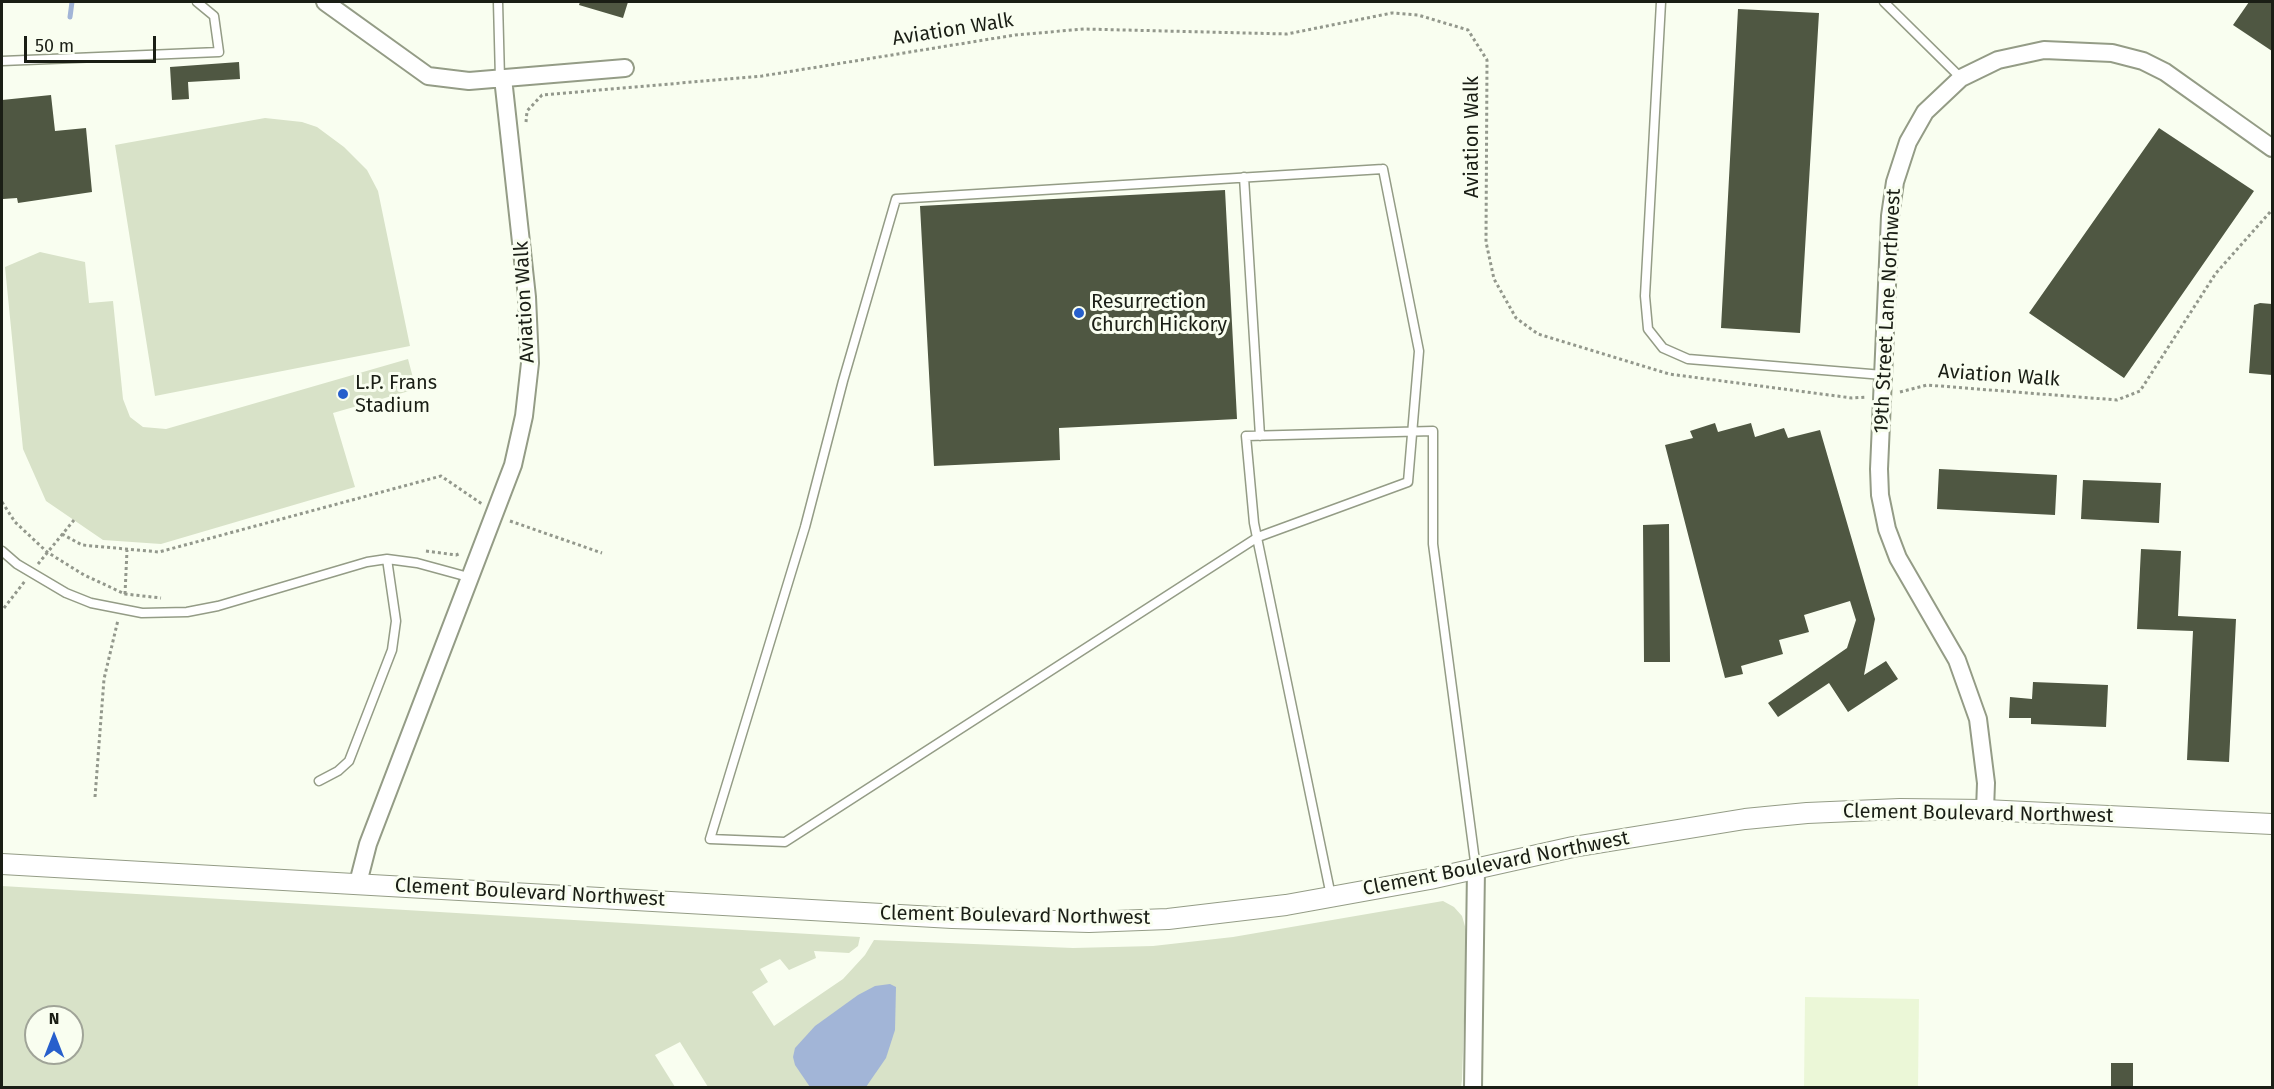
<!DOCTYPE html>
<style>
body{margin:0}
#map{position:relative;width:2274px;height:1089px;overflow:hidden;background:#f9fef0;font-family:"Fira Sans",sans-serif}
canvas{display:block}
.frame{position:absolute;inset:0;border:3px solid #1a1e15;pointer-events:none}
.north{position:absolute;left:24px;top:1005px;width:60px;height:60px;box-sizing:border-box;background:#f9fef0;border:2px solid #a0a498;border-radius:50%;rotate:0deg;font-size:16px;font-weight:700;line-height:24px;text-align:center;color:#1a1e15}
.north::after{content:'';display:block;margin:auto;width:21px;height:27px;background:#275fcc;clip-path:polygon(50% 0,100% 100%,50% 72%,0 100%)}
.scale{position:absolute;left:24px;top:36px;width:132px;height:27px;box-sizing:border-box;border:3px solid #1a1e15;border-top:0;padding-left:8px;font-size:18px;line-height:21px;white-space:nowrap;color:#1a1e15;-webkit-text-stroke:4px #f9fef0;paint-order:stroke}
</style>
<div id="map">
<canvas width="2274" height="1089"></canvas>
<div class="frame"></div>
<div class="north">N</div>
<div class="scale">50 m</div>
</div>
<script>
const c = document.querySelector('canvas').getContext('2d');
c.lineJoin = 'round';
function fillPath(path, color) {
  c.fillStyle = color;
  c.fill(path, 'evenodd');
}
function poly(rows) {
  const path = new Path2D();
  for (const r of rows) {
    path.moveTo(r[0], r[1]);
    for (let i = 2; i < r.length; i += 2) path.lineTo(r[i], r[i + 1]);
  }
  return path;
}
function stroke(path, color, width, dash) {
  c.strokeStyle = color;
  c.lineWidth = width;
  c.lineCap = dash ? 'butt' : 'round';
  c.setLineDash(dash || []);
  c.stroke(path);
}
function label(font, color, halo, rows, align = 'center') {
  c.font = font + ' "Fira Sans",sans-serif';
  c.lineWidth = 6;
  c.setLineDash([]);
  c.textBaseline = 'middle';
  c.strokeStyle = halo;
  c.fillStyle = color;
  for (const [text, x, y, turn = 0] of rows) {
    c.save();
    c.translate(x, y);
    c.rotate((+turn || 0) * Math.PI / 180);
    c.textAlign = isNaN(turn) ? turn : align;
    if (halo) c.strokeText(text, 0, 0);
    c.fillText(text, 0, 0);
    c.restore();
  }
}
fillPath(poly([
 [1805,997,1919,999,1918,1087,1804,1087]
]), '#ebf7d7');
fillPath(poly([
 [265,118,302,122,317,127,344,147,367,170,378,191,410,346,155,396,115,145],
 [40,252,85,262,89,303,113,301,123,399,130,417,143,427,166,429,408,359,416,389,333,413,355,487,161,544,103,540,46,501,23,449,5,267],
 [2,886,860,937,858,946,849,953,814,951,816,958,789,970,780,959,760,969,768,982,752,992,774,1026,843,979,865,955,874,940,1073,948,1153,946,1233,937,1443,901,1454,907,1462,916,1467,933,1462,1080,1461,1087,708,1087,680,1042,655,1055,675,1087,2,1088],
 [36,1017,72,1017,72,1053,36,1053]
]), '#d8e2c8');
fillPath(poly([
 [890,984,896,987,895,1030,886,1058,866,1087,810,1087,795,1065,793,1057,795,1048,815,1026,858,995,875,986]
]), '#a2b5d7');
stroke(poly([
 [70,17,72,2]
]), '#a2b5d7', 5);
fillPath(poly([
 [580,2,628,2,623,18,579,5],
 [2249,2,2272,2,2272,51,2233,25],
 [1738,9,1819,13,1800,333,1721,328],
 [239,62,240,79,188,82,189,99,172,100,170,67],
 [51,95,55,131,86,128,92,192,18,203,17,198,3,199,2,100],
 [2159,128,2254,191,2124,378,2029,313],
 [1225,190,1237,419,1059,428,1060,460,934,466,920,206],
 [2260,303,2272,304,2272,375,2249,373,2254,305],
 [1715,423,1718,432,1751,423,1755,437,1784,428,1788,438,1820,430,1875,619,1864,675,1886,661,1898,679,1848,712,1829,683,1778,717,1768,703,1847,648,1856,620,1850,601,1804,615,1809,632,1779,640,1783,654,1741,666,1743,674,1725,678,1665,445,1693,438,1690,431],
 [1939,469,2057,475,2055,515,1937,509],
 [2083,480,2161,483,2159,523,2081,519],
 [1669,524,1670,662,1644,662,1643,525],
 [2141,549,2181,551,2178,616,2236,619,2229,762,2187,760,2193,631,2137,629],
 [2033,682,2108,685,2106,727,2031,724,2031,718,2009,718,2010,697,2032,699],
 [2111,1063,2133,1063,2133,1087,2111,1087]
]), '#4f5742');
const service = poly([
 [498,2,500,79],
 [1661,2,1645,296,1648,329,1663,348,1688,359,1883,375],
 [1884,2,1961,78],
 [2,61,219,52,214,16,197,2],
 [1383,169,1419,351,1408,482,1258,537,785,842,710,839,805,527,843,381,896,199,1383,169],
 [1244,177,1260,436],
 [2,551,17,564,66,593,91,603,142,613,187,612,218,606,367,562,387,559,417,563,472,578],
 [319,781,338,771,349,761,392,650,396,621,387,559],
 [1331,896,1254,523,1246,436,1433,431,1433,544,1476,869]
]);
const minor = poly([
 [325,2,428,76,469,81,625,68],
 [1985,810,1986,783,1978,719,1957,660,1898,558,1887,529,1880,495,1879,469,1890,216,1895,182,1908,142,1925,112,1961,78,1998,60,2044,50,2112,53,2143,61,2165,72,2272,148],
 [358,883,368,844,513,465,524,416,530,363,527,297,503,78],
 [1473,1088,1476,869]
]);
const tertiary = poly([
 [2,864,952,918,1089,922,1168,919,1286,905,1430,879,1573,847,1745,819,1807,813,1900,809,1985,810,2272,824]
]);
stroke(service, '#949c86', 11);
stroke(minor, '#949c86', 20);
stroke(tertiary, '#949c86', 22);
stroke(poly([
 [526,122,527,111,542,95,762,76,1015,35,1084,29,1287,34,1392,13,1418,15,1468,30,1487,60,1486,242,1494,279,1516,318,1538,334,1669,374,1852,398,1867,397],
 [1900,392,1927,385,2117,400,2140,391,2216,273,2272,210],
 [2,502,15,522,47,552,84,575,125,594,161,598],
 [510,521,602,553],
 [62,534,82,545,159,552,441,476,482,504],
 [426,551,456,555,461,553],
 [38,564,74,520],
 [125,594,127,550],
 [4,608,25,581],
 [95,797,104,679,118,620]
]), '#93988c', 3, [3, 3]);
stroke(service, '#fff', 8);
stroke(minor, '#fff', 16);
stroke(tertiary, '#fff', 20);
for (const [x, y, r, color] of [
 [1079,313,6,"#275fcc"],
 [343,394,6,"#275fcc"]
]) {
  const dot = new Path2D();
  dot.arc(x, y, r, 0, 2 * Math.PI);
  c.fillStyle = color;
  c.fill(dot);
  stroke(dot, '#f9fef0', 2);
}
label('20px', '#1a1e15', '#f9fef0', [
 ["Aviation Walk",953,30,-9],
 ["Aviation Walk",1472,137,-90],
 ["Aviation Walk",525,302,-93],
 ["19th Street Lane Northwest",1888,311,-87],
 ["Aviation Walk",1999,376,4],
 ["Clement Boulevard Northwest",1978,814,1],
 ["Clement Boulevard Northwest",1496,864,-11],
 ["Clement Boulevard Northwest",530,893,3],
 ["Clement Boulevard Northwest",1015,916,1]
]);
label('20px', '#1a1e15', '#f9fef0', [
 ["Resurrection",1091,302],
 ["Church Hickory",1091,325],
 ["L.P. Frans",355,383],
 ["Stadium",355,406]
], 'left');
</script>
